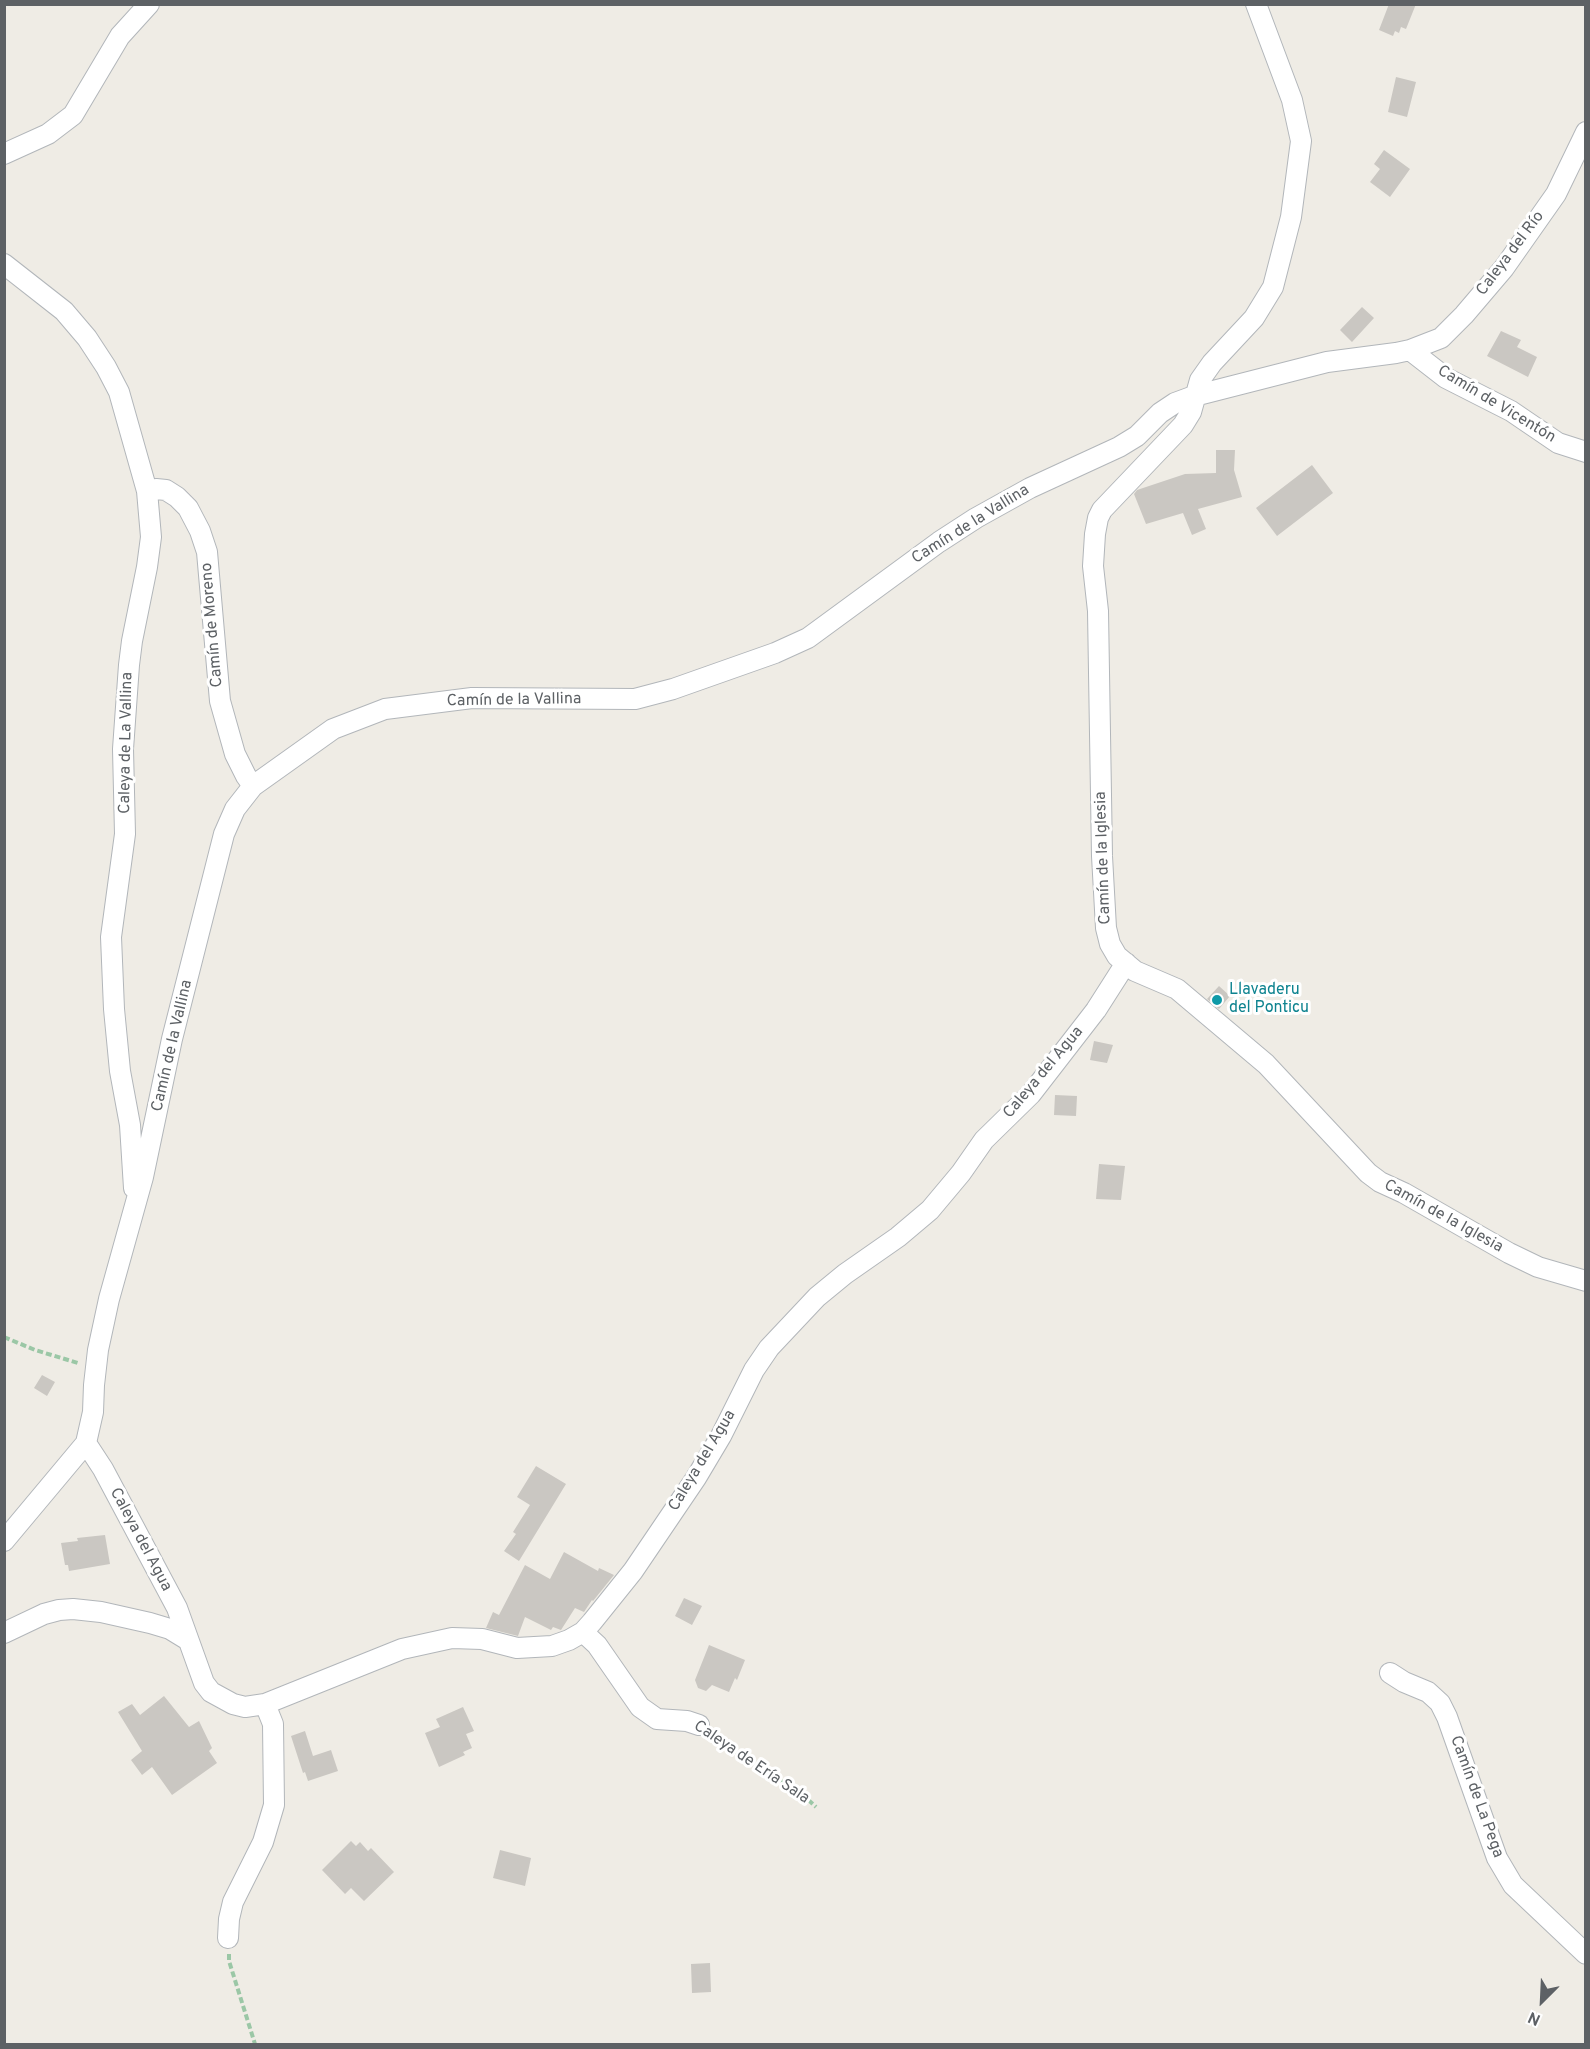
<!DOCTYPE html>
<meta charset="utf-8">
<style>
body{margin:0}
#map{position:relative;width:1590px;height:2049px;overflow:hidden;background:#efece5;font-family:Overpass,sans-serif}
canvas{display:block}
.frame{position:absolute;inset:0;border:6px solid #5d6165;pointer-events:none}
.north{position:absolute;left:1512px;top:1971px;width:60px;height:60px;-webkit-text-stroke:4px #fff;paint-order:stroke;rotate:204deg;font-size:16px;font-weight:700;line-height:24px;text-align:center;color:#5d6165}
.north::after{content:'';display:block;margin:auto;width:21px;height:27px;background:#5d6165;clip-path:polygon(50% 0,100% 100%,50% 72%,0 100%)}
</style>
<div id="map">
<canvas width="1590" height="2049"></canvas>
<div class="frame"></div>
<div class="north">N</div>
</div>
<script>
const c = document.querySelector('canvas').getContext('2d');
c.lineJoin = 'round';
function fillPath(path, color) {
  c.fillStyle = color;
  c.fill(path, 'evenodd');
}
function poly(rows) {
  const path = new Path2D();
  for (const r of rows) {
    path.moveTo(r[0], r[1]);
    for (let i = 2; i < r.length; i += 2) path.lineTo(r[i], r[i + 1]);
  }
  return path;
}
function stroke(path, color, width, dash) {
  c.strokeStyle = color;
  c.lineWidth = width;
  c.lineCap = dash ? 'butt' : 'round';
  c.setLineDash(dash || []);
  c.stroke(path);
}
function label(font, color, halo, rows, align = 'center') {
  c.font = font + ' Overpass,sans-serif';
  c.lineWidth = 6;
  c.setLineDash([]);
  c.textBaseline = 'middle';
  c.strokeStyle = halo;
  c.fillStyle = color;
  for (const [text, x, y, turn = 0] of rows) {
    c.save();
    c.translate(x, y);
    c.rotate((+turn || 0) * Math.PI / 180);
    c.textAlign = isNaN(turn) ? turn : align;
    if (halo) c.strokeText(text, 0, 0);
    c.fillText(text, 0, 0);
    c.restore();
  }
}
fillPath(poly([
 [1389,4,1416,4,1406,29,1401,27,1399,33,1395,31,1393,36,1379,30],
 [1396,77,1416,82,1407,117,1388,112],
 [1384,150,1410,169,1390,197,1370,182,1380,169,1374,164],
 [1362,307,1374,318,1352,342,1340,330],
 [1501,331,1521,340,1517,347,1537,357,1528,377,1487,356],
 [1216,450,1235,450,1234,470,1242,497,1198,509,1206,529,1192,535,1183,513,1146,524,1134,494,1137,490,1185,474,1216,473],
 [1312,465,1333,493,1277,536,1256,508],
 [1219,986,1230,996,1219,1009,1207,999],
 [1094,1041,1113,1045,1107,1063,1090,1060],
 [1055,1095,1077,1096,1076,1116,1054,1115],
 [1099,1164,1125,1166,1121,1200,1096,1199],
 [42,1375,55,1382,47,1396,34,1388],
 [536,1466,566,1484,519,1561,504,1551,516,1534,513,1532,530,1505,517,1497],
 [105,1535,110,1564,69,1571,68,1565,65,1565,61,1543,78,1541,77,1538],
 [564,1552,598,1571,599,1568,614,1575,593,1601,592,1600,584,1612,575,1608,561,1630,553,1627,551,1630,525,1617,518,1636,486,1628,493,1612,499,1615,525,1565,550,1579],
 [684,1598,702,1606,692,1625,675,1616],
 [709,1645,745,1660,737,1680,735,1678,729,1692,712,1685,706,1691,698,1688,695,1680],
 [164,1696,189,1727,199,1721,212,1748,209,1751,217,1763,172,1795,152,1767,142,1775,131,1760,142,1751,118,1712,132,1704,140,1715],
 [463,1707,474,1731,466,1734,472,1748,463,1752,465,1755,439,1767,425,1733,440,1727,436,1719],
 [305,1731,313,1756,331,1750,338,1771,308,1781,305,1772,303,1773,291,1736],
 [351,1841,356,1846,360,1842,368,1851,371,1848,394,1872,364,1901,351,1888,345,1894,322,1870],
 [500,1850,531,1858,525,1886,493,1878],
 [710,1963,711,1992,692,1993,691,1964]
]), '#cac7c2');
const minor = poly([
 [1256,4,1292,100,1301,141,1291,217,1273,287,1254,318,1212,363,1200,380,1191,412,1183,425,1102,510,1098,518,1095,534,1093,566,1098,611,1102,856,1106,928,1110,944,1117,956,1135,971,1177,989,1266,1064,1368,1173,1380,1182,1404,1193,1509,1253,1538,1267,1586,1281],
 [4,154,48,134,73,115,120,36,149,4],
 [4,264,64,311,87,338,106,367,119,392,147,491,151,537,147,567,132,641,129,665,123,749,125,834,111,937,114,1009,120,1071,130,1125,134,1188],
 [1410,350,1446,378,1511,411,1558,443,1586,452],
 [147,491,156,489,166,490,177,497,188,508,200,531,207,552,220,701,235,754,246,776,253,786],
 [86,1443,103,1469,177,1608,204,1683,211,1692,233,1704,245,1707,265,1704,402,1649,452,1638,482,1639,517,1648,552,1646,569,1640,583,1632,592,1622,633,1571,696,1478,721,1436,754,1370,769,1348,817,1297,845,1274,898,1237,930,1210,961,1173,984,1140,1031,1094,1096,1010,1126,963],
 [4,1541,86,1443,93,1412,94,1385,98,1350,109,1299,143,1177,172,1039,224,834,235,809,253,786,333,729,385,709,472,698,635,699,673,689,775,653,808,638,939,542,976,518,1030,488,1119,447,1137,436,1160,413,1175,403,1194,396,1327,362,1396,353,1410,350,1441,338,1464,315,1504,268,1556,194,1586,132],
 [583,1632,597,1645,640,1707,657,1719,687,1721,699,1725],
 [4,1633,44,1614,59,1610,73,1609,101,1612,150,1623,170,1629,188,1640],
 [1390,1673,1404,1682,1428,1692,1440,1703,1447,1717,1497,1858,1513,1885,1586,1954],
 [228,1938,229,1919,233,1902,263,1842,274,1805,273,1724,265,1704]
]);
stroke(minor, '#b2b6ba', 22);
stroke(poly([
 [4,1337,35,1350,78,1363],
 [712,1734,752,1764,801,1793,816,1807],
 [229,1954,229,1961,255,2044]
]), '#9bc7a6', 4, [6, 3]);
stroke(minor, '#fff', 20);
for (const [x, y, r, color] of [
 [1217,1000,6,"#0f9aa8"]
]) {
  const dot = new Path2D();
  dot.arc(x, y, r, 0, 2 * Math.PI);
  c.fillStyle = color;
  c.fill(dot);
  stroke(dot, '#fff', 2);
}
label('16px', '#5d6165', '#fff', [
 ["Caleya del Río",1511,254,-53],
 ["Camín de Vicentón",1496,405,31],
 ["Camín de la Vallina",971,525,-32],
 ["Camín de Moreno",213,625,-95],
 ["Camín de la Vallina",514,701,-1],
 ["Caleya de La Vallina",127,743,-89],
 ["Camín de la Iglesia",1104,858,-92],
 ["Camín de la Vallina",173,1046,-77],
 ["Caleya del Agua",1044,1073,-50],
 ["Camín de la Iglesia",1443,1217,29],
 ["Caleya del Agua",703,1461,-59],
 ["Caleya del Agua",140,1540,62],
 ["Caleya de Ería Sala",751,1763,34],
 ["Camín de La Pega",1476,1797,70]
]);
label('16px', '#0d838f', '#fff', [
 ["Llavaderu",1229,991],
 ["del Ponticu",1229,1009]
], 'left');
</script>
